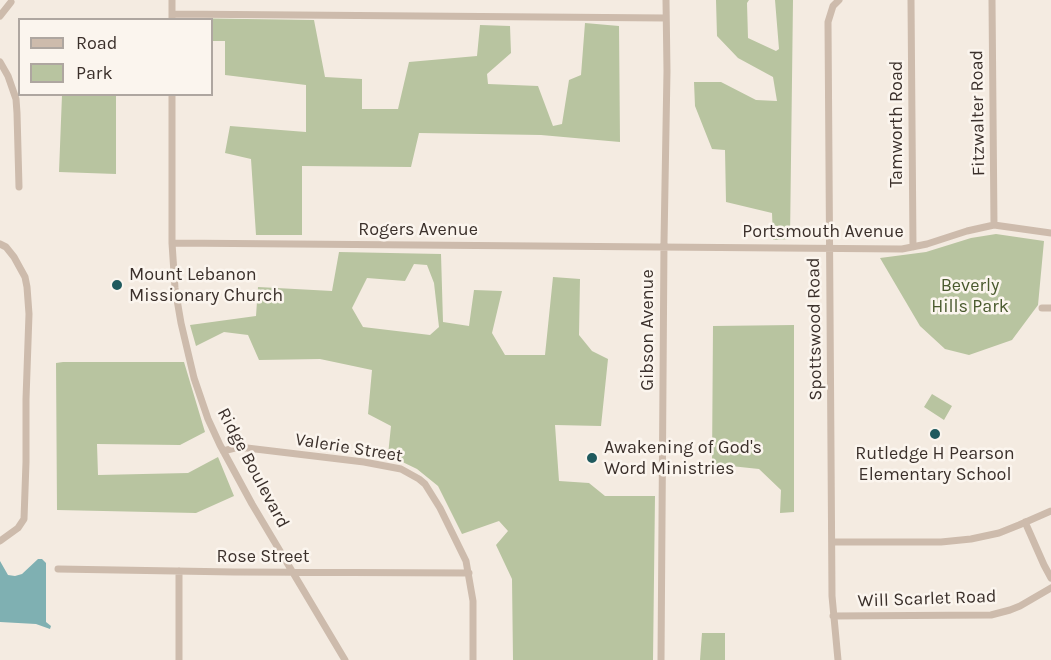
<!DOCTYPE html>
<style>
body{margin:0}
#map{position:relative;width:1051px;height:660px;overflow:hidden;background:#f4ebe1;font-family:Karla,sans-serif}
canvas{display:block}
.legend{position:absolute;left:18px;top:18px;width:195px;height:78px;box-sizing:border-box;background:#fbf5ee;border:2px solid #aea6a0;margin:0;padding:8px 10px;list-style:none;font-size:18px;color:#3b302b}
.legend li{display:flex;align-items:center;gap:12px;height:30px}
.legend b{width:30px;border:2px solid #aea6a0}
</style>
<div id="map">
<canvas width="1051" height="660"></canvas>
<ul class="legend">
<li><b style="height:8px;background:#cdbbac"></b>Road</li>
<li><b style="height:16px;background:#b8c4a0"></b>Park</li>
</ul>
</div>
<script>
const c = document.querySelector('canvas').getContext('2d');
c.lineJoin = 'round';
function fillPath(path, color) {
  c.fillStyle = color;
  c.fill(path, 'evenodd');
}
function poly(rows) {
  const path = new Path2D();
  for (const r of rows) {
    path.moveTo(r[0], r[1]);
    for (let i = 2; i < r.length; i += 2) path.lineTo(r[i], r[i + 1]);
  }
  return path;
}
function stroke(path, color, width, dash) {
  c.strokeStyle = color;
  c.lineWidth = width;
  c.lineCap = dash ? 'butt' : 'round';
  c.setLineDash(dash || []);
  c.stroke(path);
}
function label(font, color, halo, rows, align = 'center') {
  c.font = font + ' Karla,sans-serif';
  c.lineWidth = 5;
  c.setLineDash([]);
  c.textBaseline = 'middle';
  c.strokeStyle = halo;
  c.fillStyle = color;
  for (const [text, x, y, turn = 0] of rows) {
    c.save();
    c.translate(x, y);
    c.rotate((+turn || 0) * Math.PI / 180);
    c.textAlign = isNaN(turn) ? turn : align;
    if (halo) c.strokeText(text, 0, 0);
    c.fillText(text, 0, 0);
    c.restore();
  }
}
fillPath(poly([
 [716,0,749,0,747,3,748,38,776,51,779,49,775,0,793,0,790,239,773,240,772,213,726,202,725,150,712,149,695,106,694,82,721,82,756,100,777,101,773,77,738,58,717,36],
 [179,18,314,20,325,77,362,79,362,109,398,109,409,62,477,56,480,25,510,26,511,53,487,74,488,84,538,86,553,126,562,124,569,80,581,75,585,23,619,26,620,142,541,135,419,133,411,167,302,166,302,235,256,235,251,159,225,153,230,126,306,132,306,85,225,75,225,41,212,41,212,20,179,20],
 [62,95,116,95,116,174,59,172],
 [996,234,1044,241,1038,305,1012,340,969,355,945,349,920,326,880,258,926,252,971,238],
 [339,252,441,254,443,322,469,326,474,290,502,291,492,333,505,355,545,355,553,277,580,279,579,335,592,351,608,359,601,426,555,425,559,481,589,483,605,496,655,496,653,660,513,660,512,579,496,545,508,531,499,521,462,534,438,486,417,469,388,455,391,426,368,414,372,370,320,359,259,360,248,335,224,332,196,346,190,325,256,316,258,287,332,291],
 [414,264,427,265,434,283,439,327,430,335,363,327,352,308,367,278,405,281],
 [794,325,794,512,780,513,781,490,759,469,712,464,713,326],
 [63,362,184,362,205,432,180,445,97,444,98,475,188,473,218,457,234,496,196,513,57,510,56,363],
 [932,394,952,406,944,420,924,407],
 [702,633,725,633,725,660,700,660]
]), '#b8c4a0');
fillPath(poly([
 [38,559,42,559,46,563,46,622,51,626,50,629,36,624,0,622,0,561,8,575,15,576,22,574]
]), '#7fb0b2');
stroke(poly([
 [911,0,913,247],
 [992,0,994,225],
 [172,14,666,18],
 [0,16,11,2],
 [172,20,172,0],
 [0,62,8,76,16,99,17,113,19,187],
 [172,94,172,243,175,288,181,323,194,378,208,419,220,445,252,504,345,660],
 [172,243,902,249,927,244,967,231,994,225,1051,233],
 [0,244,6,247,14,257,25,277,27,287,29,314,26,399,26,462,24,519,18,528,0,541],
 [1042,308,1051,308],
 [223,451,235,448,247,448,364,462,401,469,419,479,425,484,440,508,466,561,473,601,473,660],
 [1025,522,1044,565,1051,578],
 [832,542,941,542,971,539,999,533,1019,525,1051,511],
 [58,569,234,572,469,573],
 [833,616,991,615,1010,610,1020,606,1051,588],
 [179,660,179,571],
 [661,660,664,242,667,71,666,0],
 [838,660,832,596,828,22,833,6,839,0]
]), '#cdbbac', 7);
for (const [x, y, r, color] of [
 [117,285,6,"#1f5a5e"],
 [935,434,6,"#1f5a5e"],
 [592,458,6,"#1f5a5e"]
]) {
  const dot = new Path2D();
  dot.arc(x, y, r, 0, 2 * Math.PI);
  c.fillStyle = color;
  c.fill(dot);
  stroke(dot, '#fbf5ee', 2);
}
label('18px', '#3b302b', '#fbf5ee', [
 ["Fitzwalter Road",978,113,-91],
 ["Tamworth Road",897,124,-90],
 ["Rogers Avenue",418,230],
 ["Portsmouth Avenue",823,232],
 ["Spottswood Road",815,329,-91],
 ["Gibson Avenue",648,330,-90],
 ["Valerie Street",349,448,9],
 ["Ridge Boulevard",253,468,62],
 ["Rose Street",263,557],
 ["Will Scarlet Road",927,599,-2]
]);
label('18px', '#3b302b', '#fbf5ee', [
 ["Mount Lebanon",129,275],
 ["Missionary Church",129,296],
 ["Awakening of God's",604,448],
 ["Word Ministries",604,469],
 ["Rutledge H Pearson",935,454,"center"],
 ["Elementary School",935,475,"center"]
], 'left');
label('18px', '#4a5a2e', '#fbf5ee', [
 ["Beverly",970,286],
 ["Hills Park",970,307]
]);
</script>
